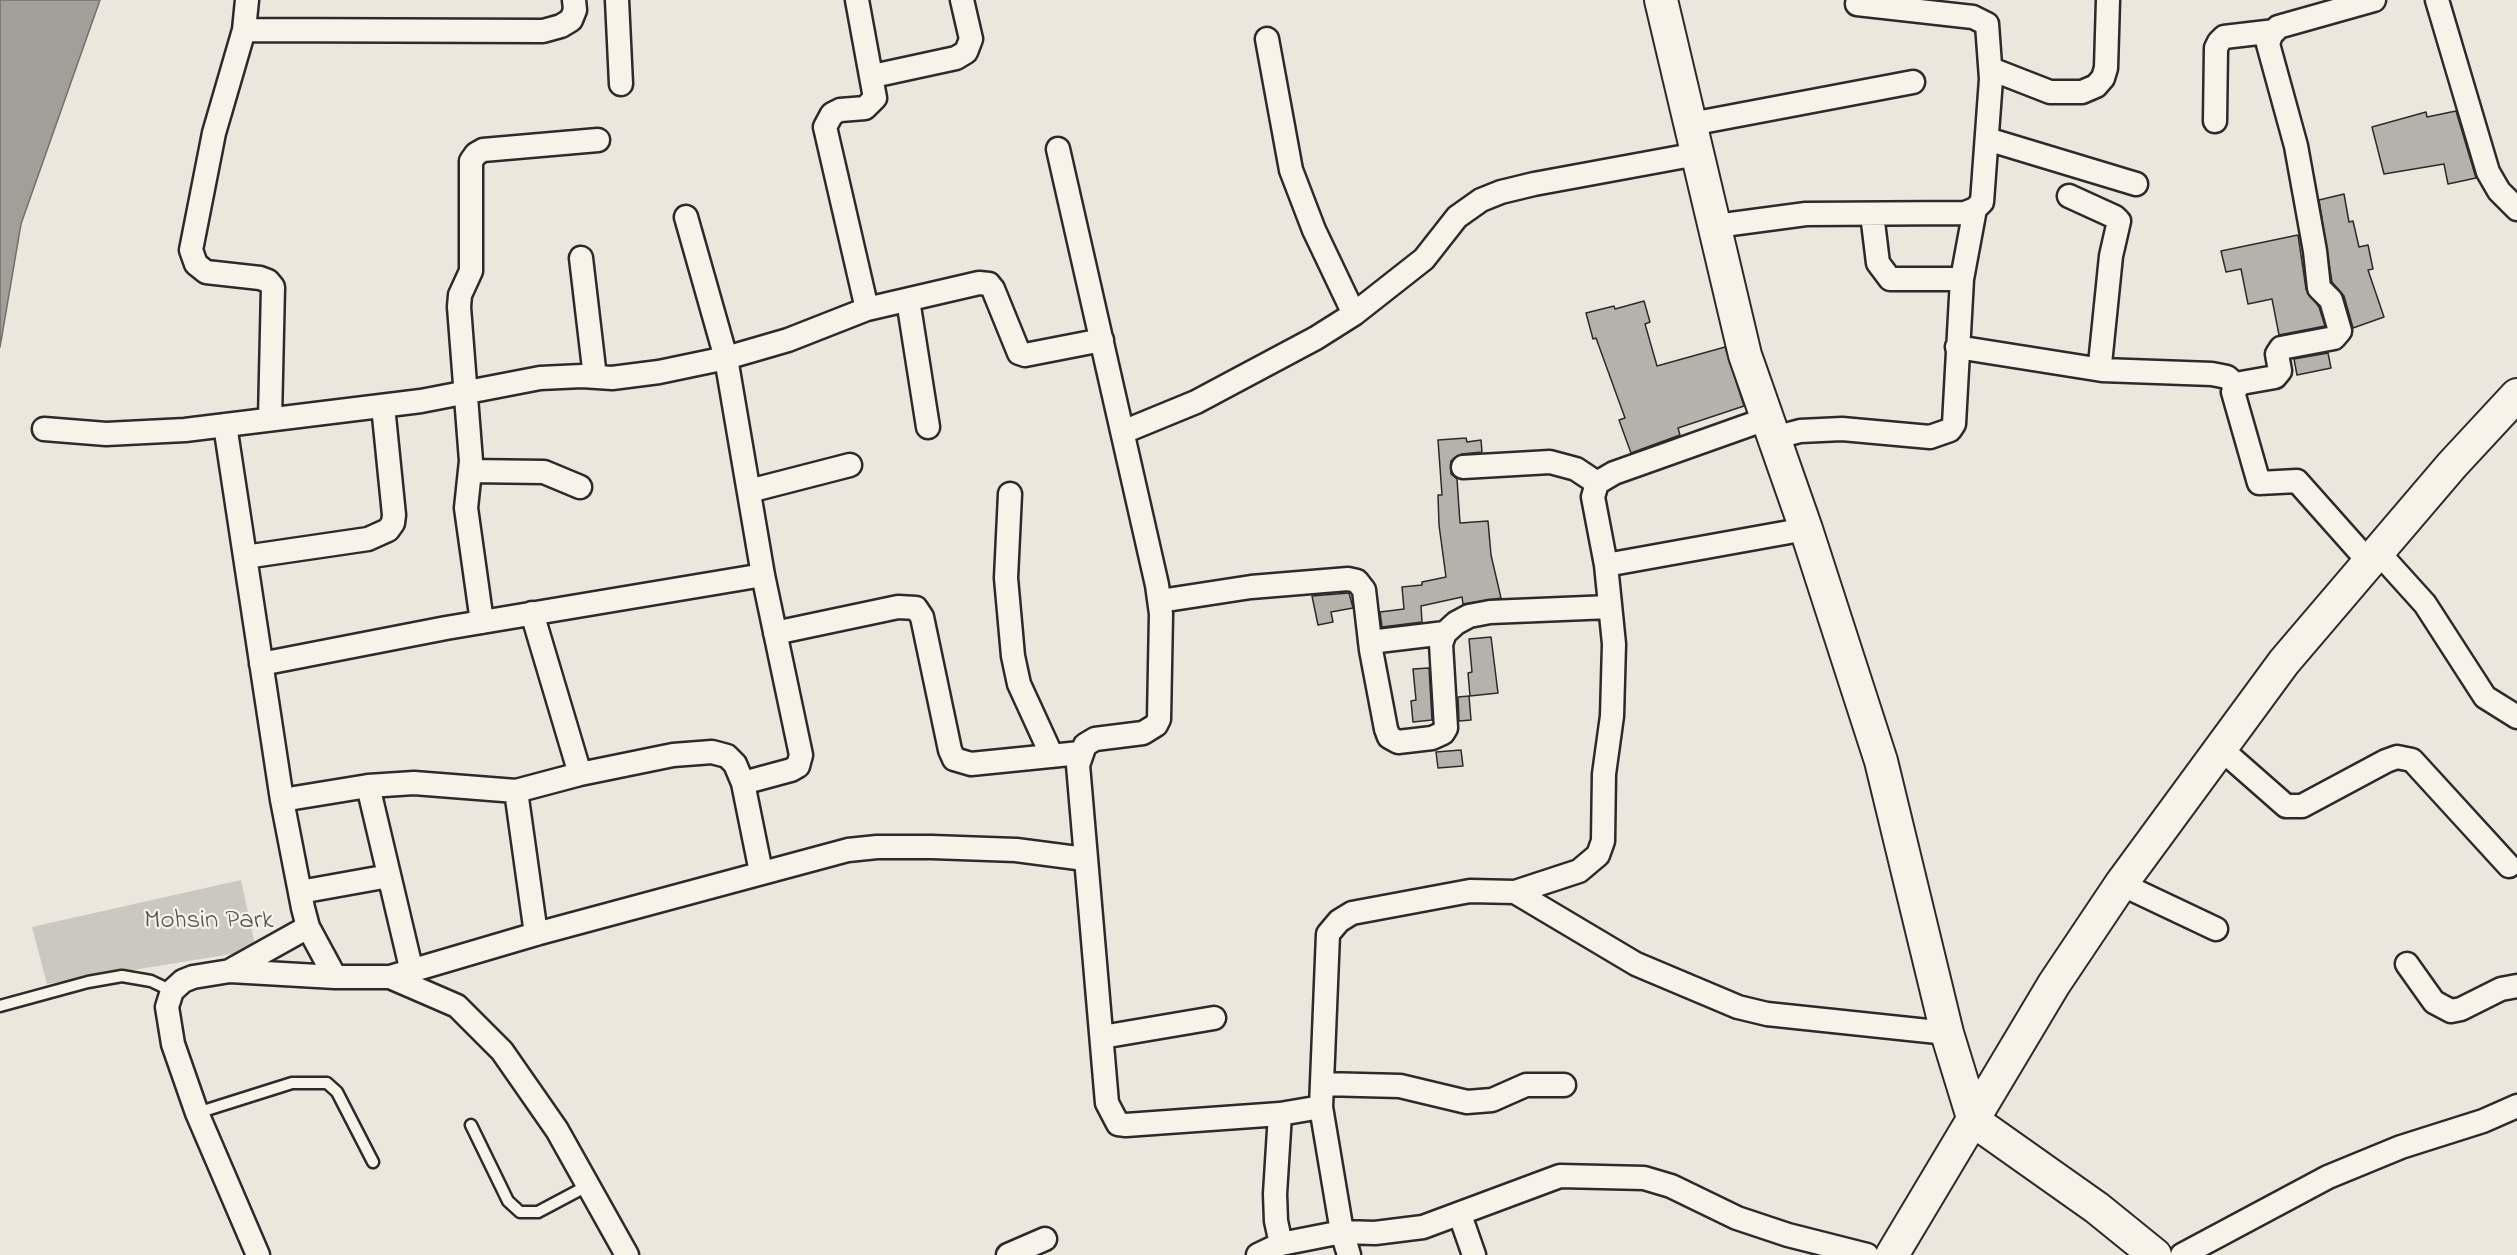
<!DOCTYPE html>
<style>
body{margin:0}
canvas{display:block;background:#ebe7dd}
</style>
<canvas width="2517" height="1255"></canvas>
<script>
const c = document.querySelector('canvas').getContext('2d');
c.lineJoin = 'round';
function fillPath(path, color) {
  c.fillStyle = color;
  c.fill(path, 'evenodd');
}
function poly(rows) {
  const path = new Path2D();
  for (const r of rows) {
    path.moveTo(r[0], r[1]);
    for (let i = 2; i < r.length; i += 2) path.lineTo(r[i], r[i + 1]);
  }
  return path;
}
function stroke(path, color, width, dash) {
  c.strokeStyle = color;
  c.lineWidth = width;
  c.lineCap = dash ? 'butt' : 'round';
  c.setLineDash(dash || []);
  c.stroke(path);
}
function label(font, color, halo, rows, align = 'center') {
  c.font = font + ' "Indie Flower",sans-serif';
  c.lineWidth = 4.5;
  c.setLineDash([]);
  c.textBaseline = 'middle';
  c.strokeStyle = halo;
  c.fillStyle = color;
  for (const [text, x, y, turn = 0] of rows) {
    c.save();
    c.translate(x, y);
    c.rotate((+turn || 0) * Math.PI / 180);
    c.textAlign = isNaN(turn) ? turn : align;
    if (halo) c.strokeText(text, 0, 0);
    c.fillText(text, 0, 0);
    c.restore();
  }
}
fillPath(poly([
 [241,880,256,950,47,984,32,927]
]), '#cbc8bf');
const water = poly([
 [0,0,100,0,21,224,0,347,0,0]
]);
fillPath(water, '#a29f98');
stroke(water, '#72716c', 1.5);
const building = poly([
 [2456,111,2476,178,2448,184,2444,164,2384,174,2372,127,2426,112,2427,117,2456,111],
 [2344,194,2349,222,2353,221,2359,247,2368,245,2373,269,2368,270,2384,317,2353,328,2344,296,2332,282,2319,200,2344,194],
 [2298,235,2306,289,2319,307,2325,326,2279,335,2272,299,2248,304,2241,269,2226,272,2221,251,2298,235],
 [1644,301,1650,322,1645,324,1657,366,1725,347,1744,406,1678,428,1680,435,1631,453,1619,420,1625,418,1596,338,1593,339,1586,313,1614,306,1615,309,1644,301],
 [2328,353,2331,368,2297,375,2294,359,2328,353],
 [1466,438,1467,442,1481,440,1482,452,1462,454,1451,461,1451,474,1457,479,1460,523,1488,521,1491,555,1501,598,1463,604,1462,597,1421,606,1422,622,1382,627,1380,612,1404,609,1402,587,1422,585,1422,582,1446,577,1439,525,1438,495,1442,495,1438,440,1466,438],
 [1349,593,1353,608,1331,612,1333,622,1318,625,1312,596,1349,593],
 [1491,637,1498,693,1470,696,1468,673,1472,672,1469,639,1491,637],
 [1429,668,1432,720,1413,722,1411,701,1416,700,1413,669,1429,668],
 [1469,696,1471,720,1459,721,1458,697,1469,696],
 [1461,750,1463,766,1438,768,1436,752,1461,750]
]);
fillPath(building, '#b5b2ab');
stroke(building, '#2b2b2b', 1.5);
const lane = poly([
 [0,1006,88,982,122,976,151,981,172,991],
 [197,1113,292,1083,327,1083,337,1092,373,1162],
 [471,1125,508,1201,520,1212,538,1212,587,1186]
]);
const street = poly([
 [247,0,244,30,214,133,191,250,196,264,206,272,260,278,268,281,273,287,270,419],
 [617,0,621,84],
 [857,0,875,98,865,108,840,110,832,114,825,127,867,309],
 [2437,0,2488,172,2499,191,2517,209],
 [244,30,543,31,561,26,571,20,575,10,574,0],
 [1267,39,1291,170,1314,230,1354,314],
 [1991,69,2050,92,2082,92,2096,86,2103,78,2106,68,2108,0],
 [873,76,956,58,966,52,971,39,962,0],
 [2215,121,2216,48,2219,42,2224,37,2275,31],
 [1691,124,1913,82],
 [1987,139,2136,184],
 [1058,149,1157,585,1161,614,1159,719,1156,725,1143,733,1095,739,1085,745,1078,765,1107,1103,1118,1124,1126,1125,1280,1114,1321,1107],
 [2069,196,2115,217,2119,221,2111,256,2100,364,2102,370,2212,374,2227,377,2237,386],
 [1872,214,1878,263,1890,279,1962,279],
 [686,217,726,358,763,575,801,755,798,766,791,770,743,783],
 [1716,226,1806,214,1965,213,1975,209,1982,202,1991,79,1987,24,1973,17,1857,4],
 [581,258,595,377],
 [908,300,928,427],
 [1957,347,2102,370],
 [225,425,282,800,303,908,308,927,335,977],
 [44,429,106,434,185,430,421,401,540,378,582,376,612,378,659,372,726,358,788,340,867,309,979,283,989,284,993,289,1019,353,1025,355,1102,340],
 [1123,432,1196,402,1316,338,1354,314,1424,259,1457,217,1481,200,1501,192,1534,184,1697,154],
 [1774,438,1800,431,1842,429,1930,437,1950,430,1954,424,1962,279,1975,209],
 [1463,467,1550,462,1576,469,1597,483],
 [470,471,544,472,580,487],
 [749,491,850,465],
 [1010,494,1006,578,1013,656,1019,684,1052,756],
 [2378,552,2425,604,2485,697,2517,717],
 [245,557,368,539,388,530,393,523,394,515,383,406],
 [2369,562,2297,481,2259,483,2233,392,2241,383,2275,377,2280,371,2277,354,2281,348,2334,338,2340,331,2331,300,2319,288,2315,251,2296,146,2268,44,2271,35,2278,27,2374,0],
 [1606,565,1806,529],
 [1160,601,1251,587,1348,579,1357,581,1364,590,1371,650,1386,729,1389,737,1398,742,1432,738,1443,733,1446,728,1441,644,1445,633,1456,623,1469,616,1490,612,1610,607],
 [532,613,580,774],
 [482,622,466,508,471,461,459,307,460,295,471,271,471,161,476,154,483,150,598,140],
 [775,633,898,607,916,608,922,617,950,750,954,759,971,764,1080,753],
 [1370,642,1445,633],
 [261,664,446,628,763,575],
 [2220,748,2286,806,2302,806,2386,761,2397,757,2412,760,2509,866],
 [368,786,412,972],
 [516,791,536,934],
 [282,800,368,786,414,783,516,791,580,774,673,755,712,752,727,756,735,764,743,783,761,872],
 [2121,884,2216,929],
 [300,892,389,876],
 [1515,892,1579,871,1598,855,1603,841,1604,774,1612,716,1614,644,1606,565,1593,497,1597,483,1614,473,1766,419],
 [2407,964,2434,1002,2451,1011,2461,1009,2501,989,2517,986],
 [231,970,308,927],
 [390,977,457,1006,502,1051,557,1130,627,1255],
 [1102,1037,1214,1018],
 [1322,1084,1400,1086,1467,1102,1492,1100,1526,1085,1564,1085],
 [1280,1114,1275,1194,1276,1221,1281,1244],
 [1460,1215,1474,1255],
 [258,1255,197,1113,173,1044,167,1007,172,991,183,981,193,977,230,971,335,977,390,977,536,934,848,850,877,847,932,847,1016,850,1085,859],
 [1008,1255,1045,1239],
 [1258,1255,1281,1244,1342,1232,1375,1233,1423,1227,1560,1176,1644,1178,1671,1186,1737,1218,1788,1235,1867,1255],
 [1349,1255,1342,1232,1321,1107,1328,934,1339,921,1352,913,1470,891,1515,892,1636,964,1738,1007,1767,1014,1947,1033],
 [2182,1255,2328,1177,2401,1147,2483,1121,2517,1106]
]);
const secondary = poly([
 [1661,0,1745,355,1806,529,1881,761,1947,1033,1974,1121,2097,1208,2155,1255],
 [1892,1255,2054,984,2121,884,2284,662,2452,465,2517,395]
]);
stroke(lane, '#2b2b2b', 15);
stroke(street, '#2b2b2b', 27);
stroke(secondary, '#2b2b2b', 36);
stroke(lane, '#f7f3e8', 10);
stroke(street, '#f7f3e8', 22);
stroke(secondary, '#f7f3e8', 32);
label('27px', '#535250', '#f7f3e8', [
 ["Mohsin Park",209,923]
]);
</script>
